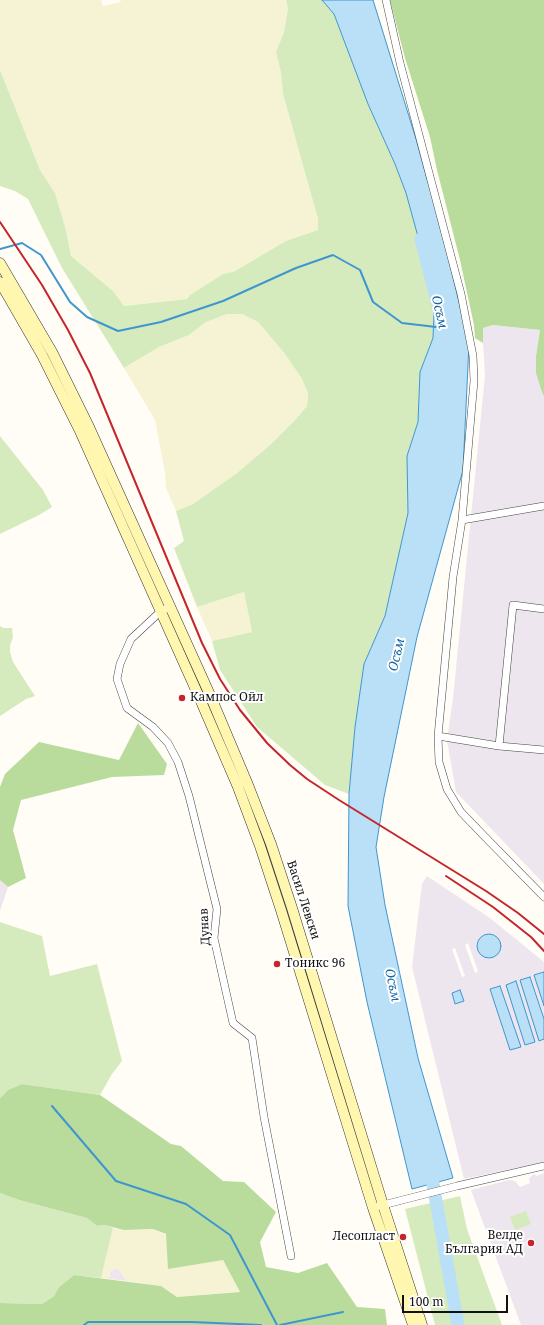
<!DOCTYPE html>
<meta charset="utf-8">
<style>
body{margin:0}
#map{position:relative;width:544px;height:1325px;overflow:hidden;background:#fffdf5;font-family:"Noto Serif",serif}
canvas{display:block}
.scale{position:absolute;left:402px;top:1295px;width:106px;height:18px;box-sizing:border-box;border:2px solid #111;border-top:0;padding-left:5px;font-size:12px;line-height:14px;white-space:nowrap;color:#111;-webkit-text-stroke:3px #fff;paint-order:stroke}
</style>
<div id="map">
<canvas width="544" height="1325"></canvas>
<div class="scale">100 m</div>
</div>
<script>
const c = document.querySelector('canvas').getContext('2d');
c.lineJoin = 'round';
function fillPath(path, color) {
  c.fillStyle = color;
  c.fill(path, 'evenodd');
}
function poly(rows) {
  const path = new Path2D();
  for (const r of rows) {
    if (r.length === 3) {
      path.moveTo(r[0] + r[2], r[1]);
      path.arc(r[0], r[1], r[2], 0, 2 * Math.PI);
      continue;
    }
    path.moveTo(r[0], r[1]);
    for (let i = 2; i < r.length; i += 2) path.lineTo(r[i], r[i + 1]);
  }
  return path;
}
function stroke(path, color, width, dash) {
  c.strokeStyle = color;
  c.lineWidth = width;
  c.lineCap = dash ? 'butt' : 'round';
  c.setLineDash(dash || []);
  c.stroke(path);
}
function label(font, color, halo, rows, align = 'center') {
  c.font = font + ' "Noto Serif",serif';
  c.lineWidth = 4;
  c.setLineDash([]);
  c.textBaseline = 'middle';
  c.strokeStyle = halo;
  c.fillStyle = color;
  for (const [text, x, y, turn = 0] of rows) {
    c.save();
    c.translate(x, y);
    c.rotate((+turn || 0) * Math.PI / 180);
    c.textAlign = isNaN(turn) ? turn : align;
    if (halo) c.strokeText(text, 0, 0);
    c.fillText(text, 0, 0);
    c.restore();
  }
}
fillPath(poly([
 [493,325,540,330,536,356,542,392,544,396,544,884,456,792,447,741,453,698,485,375,483,343,483,328],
 [427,876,490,918,544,962,544,972,534,976,544,1006,544,1019,531,977,521,980,540,1041,544,1039,544,1162,464,1179,412,967,422,884],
 [488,934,494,936,500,943,489,958,482,956,477,945,482,936],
 [468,943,478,971,475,973,465,945],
 [455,948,465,976,462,977,452,949],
 [0,880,8,887,0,911],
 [544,1173,544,1325,521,1325,471,1190,509,1180,515,1181,520,1187,530,1183,529,1178,531,1177,531,1176,535,1174,536,1176],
 [118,1268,127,1281,109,1279,110,1271]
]), '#eee6ef');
fillPath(poly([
 [0,0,101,0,103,6,120,2,121,0,286,0,288,9,284,32,276,52,281,73,283,94,318,219,318,230,304,235,233,272,223,274,190,295,187,299,124,306,113,291,71,256,66,230,55,193,40,170,0,70],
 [227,314,242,314,258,322,285,354,302,379,308,393,307,406,296,419,270,445,237,473,193,504,176,511,166,488,165,473,155,420,124,368,159,347,189,335,206,322],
 [244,592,252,632,212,641,197,607],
 [113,1228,124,1230,153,1229,223,1260,240,1292,177,1297,161,1286,127,1281,118,1268,110,1271,109,1279,101,1278]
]), '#f6f3d4');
fillPath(poly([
 [286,0,322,0,334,14,368,104,395,164,406,193,420,244,429,263,435,287,433,338,420,372,418,422,407,456,408,512,385,616,364,664,355,727,349,794,325,785,257,727,220,670,212,641,252,632,244,592,197,607,174,548,184,541,176,511,193,504,237,473,270,445,296,419,307,406,308,393,302,379,285,354,258,322,242,314,227,314,206,322,189,335,159,347,124,368,62,268,28,199,15,191,0,186,0,70,40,170,55,193,66,230,71,256,113,291,124,306,187,299,190,295,223,274,233,272,242,267,286,241,318,230,318,219,283,94,281,73,276,52,284,32,288,9],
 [0,436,43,490,52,507,39,515,0,534],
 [0,626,3,628,12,628,13,638,10,645,10,652,13,662,35,696,26,699,0,716],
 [0,922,42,936,50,976,97,964,122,1061,112,1074,100,1095,22,1084,8,1090,0,1098],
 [0,1193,19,1200,87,1218,97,1226,104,1225,113,1228,101,1278,74,1275,59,1287,54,1296,42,1304,0,1303],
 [460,1196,467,1229,502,1325,435,1325,405,1209],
 [526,1211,531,1224,515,1230,510,1217]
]), '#d5ebbd');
fillPath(poly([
 [390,0,544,0,544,396,542,392,536,373,536,356,540,330,493,325,483,328,483,343,475,338,474,325,460,260,437,170,430,137,405,58],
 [138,723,167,764,164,775,112,777,21,800,13,830,26,878,8,887,0,880,0,787,5,774,39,742,119,760],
 [22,1084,100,1095,171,1144,181,1146,223,1181,244,1182,276,1212,260,1242,266,1267,298,1273,327,1263,357,1307,385,1309,387,1325,0,1325,0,1303,42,1304,54,1296,59,1287,74,1275,161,1286,177,1297,240,1292,223,1260,168,1269,166,1234,153,1229,124,1230,104,1225,97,1226,87,1218,19,1200,0,1193,0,1098,8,1090]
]), '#b9dc9c');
const water = poly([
 [322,0,373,0,416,139,427,179,434,198,469,344,463,470,417,637,384,797,376,847,385,905,418,1058,453,1178,412,1189,367,1002,348,906,349,794,355,727,364,664,385,616,408,513,407,456,418,422,420,372,433,338,435,287,429,263,420,244,406,193,395,164,368,104,334,14,322,0],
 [489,946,12],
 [544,972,544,1006,534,975,544,972],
 [530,977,544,1019,544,1039,539,1041,520,980,530,977],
 [516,981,535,1042,525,1045,506,985,516,981],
 [500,986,521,1047,510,1050,490,989,500,986],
 [460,990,464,1001,455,1004,452,993,460,990]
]);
fillPath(water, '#b9e0f7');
stroke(water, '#3f96cf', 1);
stroke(poly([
 [0,249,22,243,41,255,70,302,87,317,118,331,161,322,223,301,296,268,333,255,360,270,373,302,402,323,436,327],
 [52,1106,116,1181,186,1204,230,1235,277,1325],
 [84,1325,88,1322,192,1322,261,1325],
 [280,1325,343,1312]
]), '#3f96cf', 2);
stroke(poly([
 [421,239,440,313],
 [430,1167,458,1325]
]), '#b9e0f7', 13);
const minor = poly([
 [386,0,400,63,461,294,473,356,474,381,462,520,453,577,438,736,439,762,447,789,461,812,488,840,544,897],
 [462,520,544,506],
 [170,607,161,611,131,639,120,664,117,679,127,708,153,727,168,743,178,762,189,796,217,909,214,938,233,1023,252,1038,264,1117,291,1256],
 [438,736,499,746,544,750],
 [499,746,513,605,544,609],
 [379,1206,457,1186,544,1166]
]);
const secondary = poly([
 [0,263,52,352,89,427,210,695,248,785,271,844,292,908,383,1205,422,1325],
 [0,282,42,355,80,431,200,699,238,787,260,846,281,910,373,1208,413,1325]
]);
stroke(minor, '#444', 8);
stroke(secondary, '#333', 11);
stroke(minor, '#fff', 7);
stroke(secondary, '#fff6b0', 10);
stroke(poly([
 [0,222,42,285,68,330,90,373,202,643,220,679,240,710,267,743,290,765,307,779,339,800,486,891,518,913,544,934],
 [446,876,493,907,531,937,544,951]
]), '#c4262e', 2);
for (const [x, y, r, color] of [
 [182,698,4,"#c4262e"],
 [277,964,4,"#c4262e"],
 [403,1237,4,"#c4262e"],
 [531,1243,4,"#c4262e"]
]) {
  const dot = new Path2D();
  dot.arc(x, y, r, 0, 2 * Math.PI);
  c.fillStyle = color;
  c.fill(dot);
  stroke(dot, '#fff', 1.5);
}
label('12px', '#111', '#fff', [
 ["Кампос Ойл",190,698],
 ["Тоникс 96",285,964],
 ["Велде",523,1236,"right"],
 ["България АД",523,1250,"right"],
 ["Лесопласт",395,1237,"right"]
], 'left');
label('12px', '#111', '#fff', [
 ["Васил Левски",303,900,72],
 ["Дунав",205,927,-93]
]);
label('italic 13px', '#1768a6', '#fff', [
 ["Осъм",439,312,77],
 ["Осъм",397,655,-77],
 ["Осъм",392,985,78]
]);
</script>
